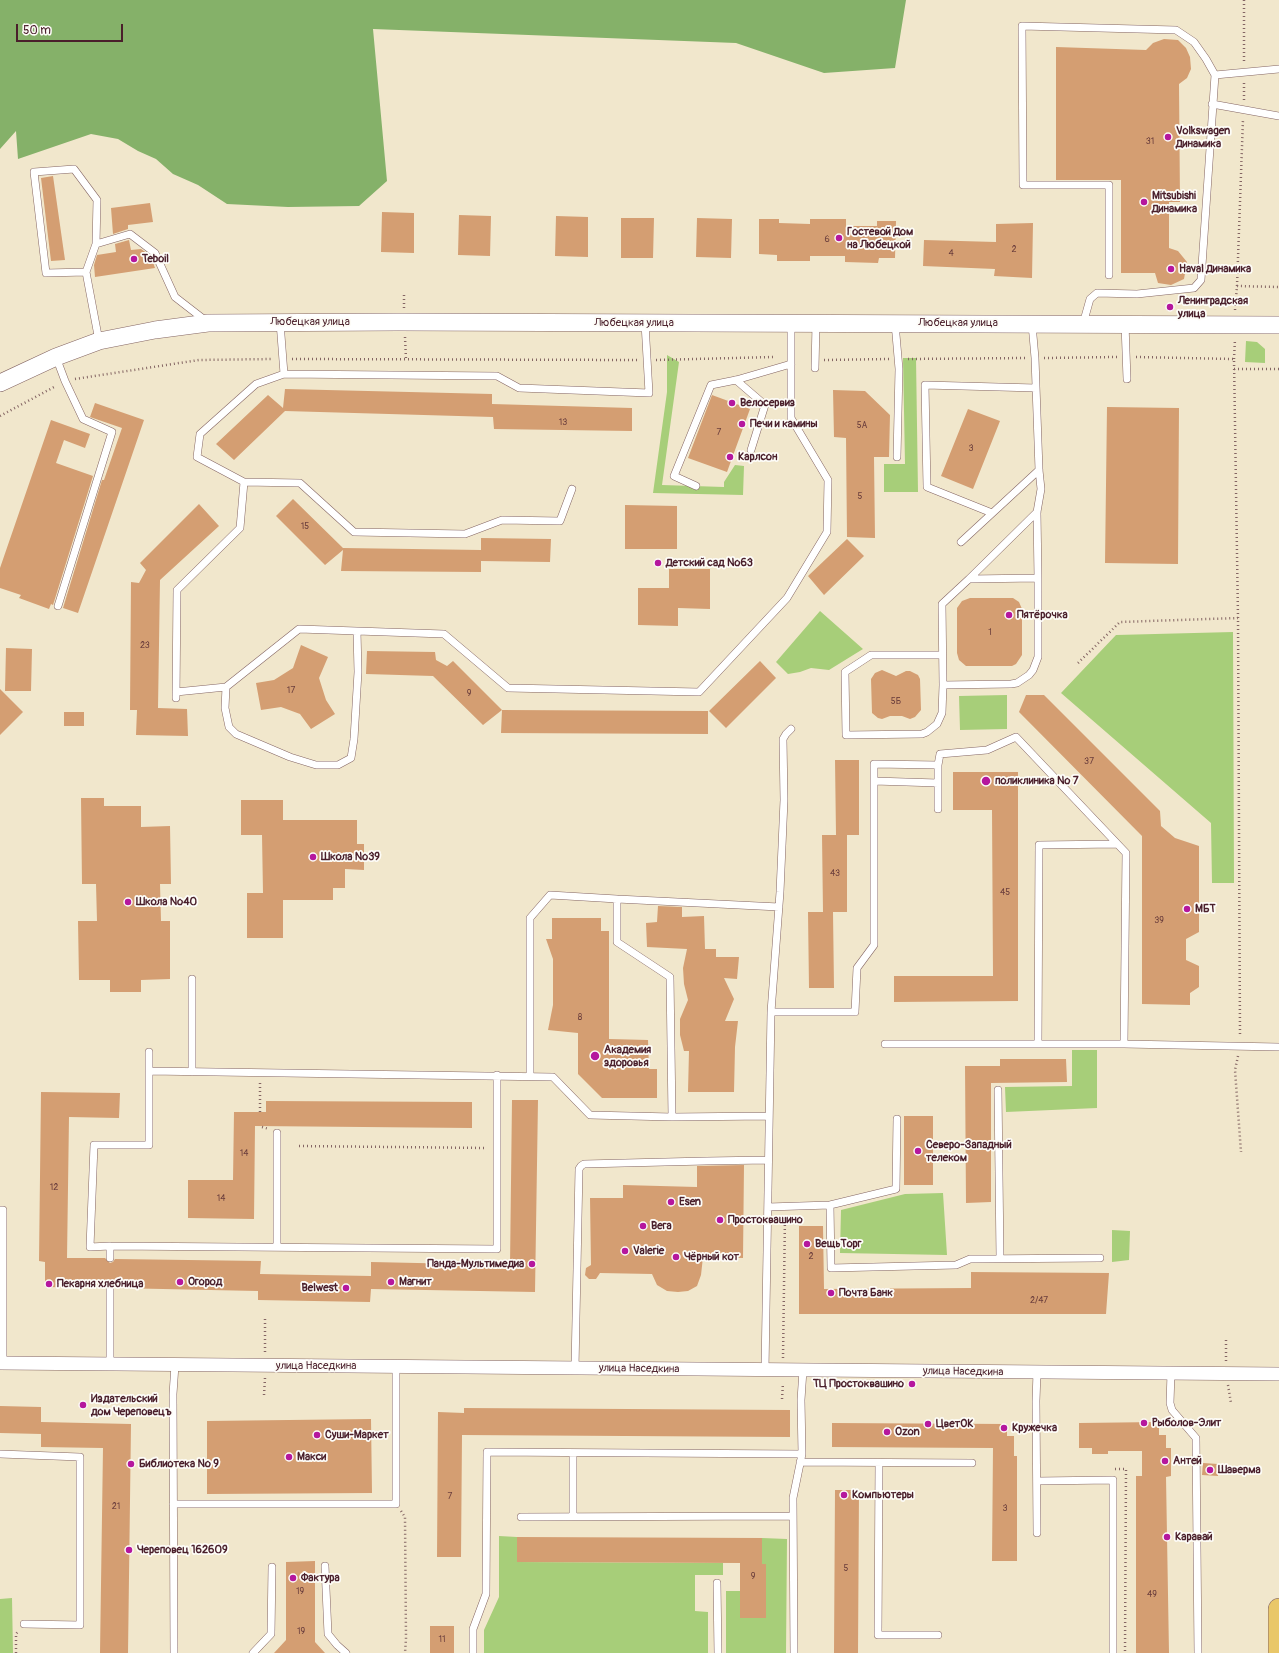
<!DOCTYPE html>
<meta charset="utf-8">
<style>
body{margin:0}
#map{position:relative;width:1279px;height:1653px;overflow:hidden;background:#f1e7cc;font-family:Pangolin,sans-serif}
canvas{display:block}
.scale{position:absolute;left:16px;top:24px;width:107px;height:18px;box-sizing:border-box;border:2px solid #4a1f2b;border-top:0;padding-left:5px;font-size:12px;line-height:14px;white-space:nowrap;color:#4a1f2b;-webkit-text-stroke:3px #fdfcf7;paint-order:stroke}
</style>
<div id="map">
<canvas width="1279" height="1653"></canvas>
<div class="scale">50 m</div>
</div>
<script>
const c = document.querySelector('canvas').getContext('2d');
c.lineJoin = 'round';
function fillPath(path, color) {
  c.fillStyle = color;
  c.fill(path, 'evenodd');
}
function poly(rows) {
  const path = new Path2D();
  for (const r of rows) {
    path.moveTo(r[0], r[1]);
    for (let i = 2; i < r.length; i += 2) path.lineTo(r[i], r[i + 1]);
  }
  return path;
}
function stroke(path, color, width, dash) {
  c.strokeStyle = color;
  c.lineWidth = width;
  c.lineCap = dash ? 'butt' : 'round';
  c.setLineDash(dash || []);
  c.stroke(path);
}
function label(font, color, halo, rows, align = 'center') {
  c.font = font + ' Pangolin,sans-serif';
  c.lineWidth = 3.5;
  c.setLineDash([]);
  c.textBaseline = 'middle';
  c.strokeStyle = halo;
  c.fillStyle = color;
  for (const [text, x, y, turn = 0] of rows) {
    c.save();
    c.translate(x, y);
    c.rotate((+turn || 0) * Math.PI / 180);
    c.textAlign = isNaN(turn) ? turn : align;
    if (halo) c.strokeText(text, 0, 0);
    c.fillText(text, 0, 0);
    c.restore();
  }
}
fillPath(poly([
 [1246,341,1257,342,1265,349,1265,363,1245,362],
 [667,355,679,362,662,485,724,487,724,482,735,465,744,466,743,495,653,493,667,392],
 [903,358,916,358,918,492,884,492,884,464,905,464],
 [820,611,863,649,829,670,811,668,800,672,788,674,776,662],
 [1233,632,1234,883,1212,883,1211,823,1061,693,1116,635],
 [1007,695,1007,729,960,730,959,696],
 [1072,1050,1097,1050,1097,1108,1006,1112,1005,1087,1072,1086],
 [943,1193,947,1255,840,1253,841,1210,905,1194],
 [1112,1230,1130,1231,1129,1260,1112,1262],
 [499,1536,517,1537,517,1562,723,1563,723,1575,695,1575,695,1611,708,1612,708,1653,484,1653,484,1630,499,1597],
 [762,1538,787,1539,786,1653,726,1653,726,1591,740,1591,740,1618,765,1618,766,1564,762,1564],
 [12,1598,13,1653,0,1653,0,1599]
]), '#a7ce79');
fillPath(poly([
 [0,0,906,0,895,68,824,73,736,43,373,29,387,181,359,206,288,207,227,204,198,185,173,174,156,159,138,151,118,139,91,134,18,159,16,131,0,149]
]), '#85b169');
fillPath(poly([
 [1164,39,1178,40,1186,48,1190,57,1191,69,1187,78,1179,84,1180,202,1169,202,1169,248,1178,251,1187,262,1184,279,1171,285,1158,283,1155,273,1121,273,1121,180,1056,180,1056,47,1146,50,1153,43],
 [53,176,65,260,51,261,41,178],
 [150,203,153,222,128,225,128,229,113,234,111,208],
 [382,212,414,213,414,253,381,252],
 [459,215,491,216,490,256,458,255],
 [556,216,588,217,588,257,555,256],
 [621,218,654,218,653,258,621,258],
 [697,218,732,219,731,258,696,257],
 [759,219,779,219,779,223,810,224,810,219,846,219,846,226,877,226,877,221,896,221,895,258,879,258,878,263,845,262,845,256,810,256,810,261,777,261,777,255,759,254],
 [1033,223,1032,278,994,276,995,269,923,266,924,240,996,242,996,224],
 [129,240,131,250,141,249,151,256,155,268,95,277,94,265,97,255,116,252,115,244],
 [285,389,492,394,492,404,632,408,632,431,494,429,493,417,285,411,234,460,216,444,268,395,283,408],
 [833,390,865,391,890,415,889,457,874,457,875,538,847,537,846,438,834,437],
 [712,395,750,409,727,472,688,458],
 [95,403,144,420,78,613,63,608,102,480,104,480,122,428,90,417],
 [1107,407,1179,408,1178,564,1105,563],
 [968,409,1000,421,973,489,941,476],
 [51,420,90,434,85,448,64,440,56,463,93,476,53,605,51,604,49,609,19,598,21,595,0,588,0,568],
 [293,499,343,548,481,550,481,538,551,539,550,562,481,561,481,572,341,571,343,550,325,565,276,516],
 [199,504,219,526,160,580,158,708,187,709,188,736,136,735,137,710,130,710,131,582,139,583,146,570,140,563],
 [625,505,677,506,677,549,625,549],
 [847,539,864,556,824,595,808,576],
 [669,569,710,569,710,609,678,608,678,626,638,625,638,588,669,588],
 [970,598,1013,598,1019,602,1022,609,1022,655,1016,664,1012,666,966,666,959,660,957,653,957,608,962,601],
 [301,645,328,657,319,678,326,700,335,714,311,729,300,714,281,707,261,710,256,683,274,680,293,668],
 [6,648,32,649,31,691,5,691],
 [367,651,435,652,436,660,447,666,453,661,502,710,708,711,708,734,501,733,502,710,483,725,433,676,366,674],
 [760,661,776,678,726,728,709,711],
 [882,670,896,676,906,671,910,671,918,675,920,679,921,710,915,717,910,719,902,716,890,716,882,719,878,718,872,713,871,679,875,673],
 [0,689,23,712,0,735],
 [1026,695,1044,695,1160,811,1161,826,1175,838,1199,846,1199,932,1186,939,1186,960,1199,966,1199,987,1190,993,1190,1005,1142,1004,1142,836,1019,712],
 [64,712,84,712,84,726,64,726],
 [835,760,859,760,859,835,847,835,847,912,833,912,834,988,809,988,808,912,823,912,822,835,836,835],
 [953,772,1018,772,1018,1001,894,1002,894,976,993,976,992,810,953,810],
 [81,798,104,798,104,806,141,806,141,827,170,826,171,884,160,884,161,921,170,921,170,979,141,980,141,992,110,992,110,980,79,980,78,921,97,921,96,884,82,884],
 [241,800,283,800,283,820,357,820,357,844,364,844,364,870,345,869,345,888,333,888,333,900,283,900,283,938,247,938,247,893,263,893,262,835,241,835],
 [658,906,682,907,682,917,704,916,705,949,716,949,716,957,739,957,737,979,724,978,734,999,725,1021,738,1021,735,1047,734,1092,688,1092,689,1051,684,1051,680,1035,680,1019,688,1000,684,984,683,968,687,949,647,947,646,923,657,922],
 [552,918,601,918,601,931,609,931,609,1039,648,1040,649,1069,657,1069,657,1098,602,1098,578,1074,578,1033,548,1030,553,1005,553,959,546,939,552,939],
 [1000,1059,1066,1059,1067,1082,991,1083,991,1202,966,1203,965,1066,1000,1066],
 [41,1092,120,1093,119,1118,69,1117,67,1258,105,1258,110,1263,113,1262,115,1259,261,1261,260,1274,371,1276,371,1262,510,1265,512,1100,538,1100,535,1292,371,1289,370,1302,258,1300,258,1291,115,1288,114,1285,110,1283,107,1284,105,1288,45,1287,45,1262,39,1261],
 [266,1101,472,1102,472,1128,255,1126,254,1219,188,1218,188,1180,233,1180,234,1112,266,1112],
 [904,1116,933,1116,933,1185,904,1185],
 [744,1165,743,1258,703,1257,701,1275,697,1286,688,1291,678,1292,667,1291,657,1285,652,1274,600,1273,596,1279,589,1279,585,1275,586,1268,591,1265,590,1198,623,1198,623,1185,697,1187,697,1166],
 [799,1226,823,1226,824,1289,971,1288,971,1272,1109,1273,1106,1314,799,1314],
 [0,1406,41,1407,41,1422,131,1424,128,1653,100,1653,103,1448,41,1447,41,1434,0,1433],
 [464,1408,790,1410,790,1437,462,1435,461,1557,437,1557,438,1412,464,1413],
 [371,1419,372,1493,207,1494,207,1421],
 [1159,1422,1159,1435,1166,1435,1166,1448,1171,1448,1171,1476,1166,1477,1169,1653,1136,1653,1136,1476,1142,1476,1142,1451,1108,1451,1108,1454,1092,1454,1092,1448,1079,1448,1079,1423],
 [832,1423,1007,1424,1007,1436,1014,1436,1014,1456,1017,1456,1017,1561,992,1561,993,1448,832,1447],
 [1203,1463,1218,1464,1218,1476,1202,1475],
 [835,1490,859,1490,858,1653,834,1653],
 [517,1537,762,1538,762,1564,766,1564,766,1618,740,1618,740,1563,517,1562],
 [315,1561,315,1642,325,1653,274,1653,286,1640,286,1562],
 [430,1626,454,1626,454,1653,430,1653]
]), '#d49e72');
const service = poly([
 [1215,75,1279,69],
 [1212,104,1279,116],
 [86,272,46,273,34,172,74,169,97,200,96,244],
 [895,323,899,369,897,457],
 [1032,324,1035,358,1039,470,1041,489,1037,512,1038,578,1038,657,1033,670,1029,675,1017,683,1011,684,943,685,942,604,969,579,1038,578],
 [1083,324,1090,299,1097,293,1137,294,1194,288,1201,280,1215,75,1206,59,1194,42,1176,30,1022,26,1023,185,1109,185,1109,275],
 [1125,324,1127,379],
 [99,341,86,272,96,244,130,234,155,253,175,297,206,321],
 [56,357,65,381,83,419,112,432,58,606],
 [815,368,816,324],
 [284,374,497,376,519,388,649,393,645,323],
 [736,380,765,405,751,450],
 [244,482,300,483,354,532,465,534,502,520,560,521,572,489],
 [696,486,674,476,711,385,736,380,791,364],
 [992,513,927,487,925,385,1036,388],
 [961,542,1039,470],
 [969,579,1037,512],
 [942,655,871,655,845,672,846,735,922,734,927,732,937,724,942,713,943,685],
 [226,687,225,708,229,727,236,734,290,757,316,765,338,765,351,758,354,739,358,672,357,631],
 [176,692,226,687,299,629,444,634,508,688,699,692,787,598,827,532,828,480,791,418,791,323],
 [176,698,177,590,240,528,244,482,197,457,200,434,256,384,284,374,280,322],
 [874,781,874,764,938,765,940,754,987,750,1016,737,1126,853,1124,1044],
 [938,809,938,765],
 [617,899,779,907],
 [192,979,192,1072],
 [771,1012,780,892,784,800,783,739,786,734,791,729],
 [885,1044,1124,1044,1279,1047],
 [1038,1044,1039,845,1117,844],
 [149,1071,553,1077,590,1115,672,1117,769,1116],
 [530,1076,530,918,550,895,617,899,617,942,670,977,672,1117],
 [998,1090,1000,1258],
 [830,1205,896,1189,897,1119],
 [768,1207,830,1205,831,1268,956,1265,970,1259,1100,1258],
 [0,1210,3,1210,3,1363],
 [110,1246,90,1247,94,1145,149,1145,149,1052],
 [277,1247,277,1133],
 [110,1258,110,1246,497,1249,497,1075],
 [110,1364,110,1288],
 [575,1368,579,1169,581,1166,584,1164,706,1161,768,1160],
 [765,1370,771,1012,855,1012,857,968,874,945,874,781,938,783],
 [1171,1373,1170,1403,1172,1410,1196,1438,1198,1653],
 [573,1453,573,1516],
 [0,1454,80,1457,80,1625,24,1624],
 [800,1462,972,1463],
 [879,1463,878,1635,938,1635],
 [1037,1481,1113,1480,1113,1653],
 [173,1504,396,1504,396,1366],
 [521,1517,793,1516],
 [1037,1533,1036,1401,1037,1372],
 [325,1566,328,1634,337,1645,346,1653],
 [717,1583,718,1653],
 [174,1653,173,1394,175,1365],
 [253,1653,271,1634,272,1567],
 [473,1653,473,1629,486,1594,487,1452,802,1454],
 [794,1653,793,1498,802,1454,801,1400,803,1370]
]);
const minor = poly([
 [0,1363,1279,1374]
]);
const tertiary = poly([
 [0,383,56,357,99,341,155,330,208,323,398,322,1279,325]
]);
const primary = poly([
 [1279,1653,1279,1609]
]);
stroke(service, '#846563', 8);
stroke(minor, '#846563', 14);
stroke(tertiary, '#846563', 18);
stroke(primary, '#846563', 22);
stroke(poly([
 [1244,0,1244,62],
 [1244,100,1244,83],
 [1237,286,1243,119],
 [404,295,404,308],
 [1235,310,1237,286,1279,287],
 [405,337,406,359],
 [1136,357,1234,359,1238,618,1240,1037],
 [1044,358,1117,357],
 [292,359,637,360],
 [908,359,1025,358],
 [1234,359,1235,339],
 [656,360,773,357],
 [824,360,889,359],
 [1234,369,1279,369],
 [75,379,199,360,273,359],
 [0,416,56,386],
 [1078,663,1120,622,1238,618],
 [1238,1056,1235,1070,1241,1152],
 [260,1112,260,1083],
 [262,1127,269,1129],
 [299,1146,487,1148],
 [265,1319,265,1353],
 [783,1358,785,1215],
 [1226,1361,1226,1337],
 [1228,1385,1231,1403],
 [264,1395,265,1378],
 [782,1399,783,1383],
 [1115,1469,1126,1469,1125,1653],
 [401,1511,405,1517,406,1639,405,1653],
 [16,1653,16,1634,19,1630]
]), '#846563', 2.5, [1, 3]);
stroke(service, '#fff', 7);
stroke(minor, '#fff', 13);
stroke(tertiary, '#fff', 17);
stroke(primary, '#e9c769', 21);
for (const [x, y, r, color] of [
 [1168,137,4,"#b5179e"],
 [1144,202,4,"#b5179e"],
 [839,238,4,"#b5179e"],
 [134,259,4,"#b5179e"],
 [1171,269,4,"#b5179e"],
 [1170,307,4,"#b5179e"],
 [732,403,4,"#b5179e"],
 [742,424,4,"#b5179e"],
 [730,457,4,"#b5179e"],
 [658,563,4,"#b5179e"],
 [1009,615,4,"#b5179e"],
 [986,781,5,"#b5179e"],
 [313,857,4,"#b5179e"],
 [128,902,4,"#b5179e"],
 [1187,909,4,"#b5179e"],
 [595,1056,5,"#b5179e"],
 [918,1151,4,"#b5179e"],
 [671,1202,4,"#b5179e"],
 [720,1220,4,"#b5179e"],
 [643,1226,4,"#b5179e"],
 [807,1244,4,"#b5179e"],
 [625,1251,4,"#b5179e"],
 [676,1257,4,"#b5179e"],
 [532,1264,4,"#b5179e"],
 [180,1282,4,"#b5179e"],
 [391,1282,4,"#b5179e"],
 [49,1284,4,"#b5179e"],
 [346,1288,4,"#b5179e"],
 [831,1293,4,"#b5179e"],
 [912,1384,4,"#b5179e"],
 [83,1405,4,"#b5179e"],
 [1144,1423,4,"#b5179e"],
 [928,1424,4,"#b5179e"],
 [1004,1428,4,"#b5179e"],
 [887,1432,4,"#b5179e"],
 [317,1435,4,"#b5179e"],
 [289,1457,4,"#b5179e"],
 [1165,1461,4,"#b5179e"],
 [131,1464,4,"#b5179e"],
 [1210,1470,4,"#b5179e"],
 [844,1495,4,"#b5179e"],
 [1167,1537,4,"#b5179e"],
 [129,1550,4,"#b5179e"],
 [293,1578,4,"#b5179e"]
]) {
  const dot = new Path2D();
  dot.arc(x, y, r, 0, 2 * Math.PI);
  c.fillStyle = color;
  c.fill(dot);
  stroke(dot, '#fdfcf7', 1.5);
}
label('9px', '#6c3f3d', null, [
 ["31",1150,142],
 ["6",827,240],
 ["2",1014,250],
 ["4",951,254],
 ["13",563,423],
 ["5А",862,426],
 ["7",719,433],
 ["3",971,449],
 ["5",860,497],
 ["15",305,527],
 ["1",990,633],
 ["23",145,646],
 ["17",291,691],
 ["9",469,694],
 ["5Б",896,702],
 ["37",1089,762],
 ["43",835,874],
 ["45",1005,893],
 ["39",1159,921],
 ["8",580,1018],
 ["14",244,1154],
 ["12",54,1188],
 ["14",221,1199],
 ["2",811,1257],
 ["2/47",1039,1301],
 ["7",450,1497],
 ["21",116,1507],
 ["3",1005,1509],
 ["5",846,1569],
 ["9",753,1577],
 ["19",300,1592],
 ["49",1152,1595],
 ["19",301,1632],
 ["11",442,1640]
]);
label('bold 11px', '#4a1f2b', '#fdfcf7', [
 ["Volkswagen",1176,131],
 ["Динамика",1176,144],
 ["Mitsubishi",1152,196],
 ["Динамика",1152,209],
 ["Гостевой Дом",847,232],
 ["на Любецкой",847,245],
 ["Teboil",142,259],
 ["Haval Динамика",1179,269],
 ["Ленинградская",1178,301],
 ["улица",1178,314],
 ["Велосервиз",740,403],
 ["Печи и камины",750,424],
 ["Карлсон",738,457],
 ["Детский сад №63",666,563],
 ["Пятёрочка",1017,615],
 ["поликлиника № 7",995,781],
 ["Школа №39",321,857],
 ["Школа №40",136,902],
 ["МБТ",1195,909],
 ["Академия",604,1050],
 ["здоровья",604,1063],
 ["Северо-Западный",926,1145],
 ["телеком",926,1158],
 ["Esen",679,1202],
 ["Простоквашино",728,1220],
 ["Вега",651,1226],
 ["ВещьТорг",815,1244],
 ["Valerie",633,1251],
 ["Чёрный кот",684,1257],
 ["Панда-Мультимедиа",524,1264,"right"],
 ["Огород",188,1282],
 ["Магнит",399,1282],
 ["Пекарня хлебница",57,1284],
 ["Belwest",338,1288,"right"],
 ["Почта Банк",839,1293],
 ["ТЦ Простоквашино",904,1384,"right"],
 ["Издательский",91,1399],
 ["дом Череповецъ",91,1412],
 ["Рыболов-Элит",1152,1423],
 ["ЦветОК",936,1424],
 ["Кружечка",1012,1428],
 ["Ozon",895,1432],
 ["Суши-Маркет",325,1435],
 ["Макси",297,1457],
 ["Антей",1173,1461],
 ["Библиотека № 9",139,1464],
 ["Шаверма",1218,1470],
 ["Компьютеры",852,1495],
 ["Каравай",1175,1537],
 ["Череповец 162609",137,1550],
 ["Фактура",301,1578]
], 'left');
label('11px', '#4a1f2b', '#fdfcf7', [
 ["Любецкая улица",310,322],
 ["Любецкая улица",634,323],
 ["Любецкая улица",958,323],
 ["улица Наседкина",316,1366],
 ["улица Наседкина",639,1369,1],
 ["улица Наседкина",963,1372,1]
]);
</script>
